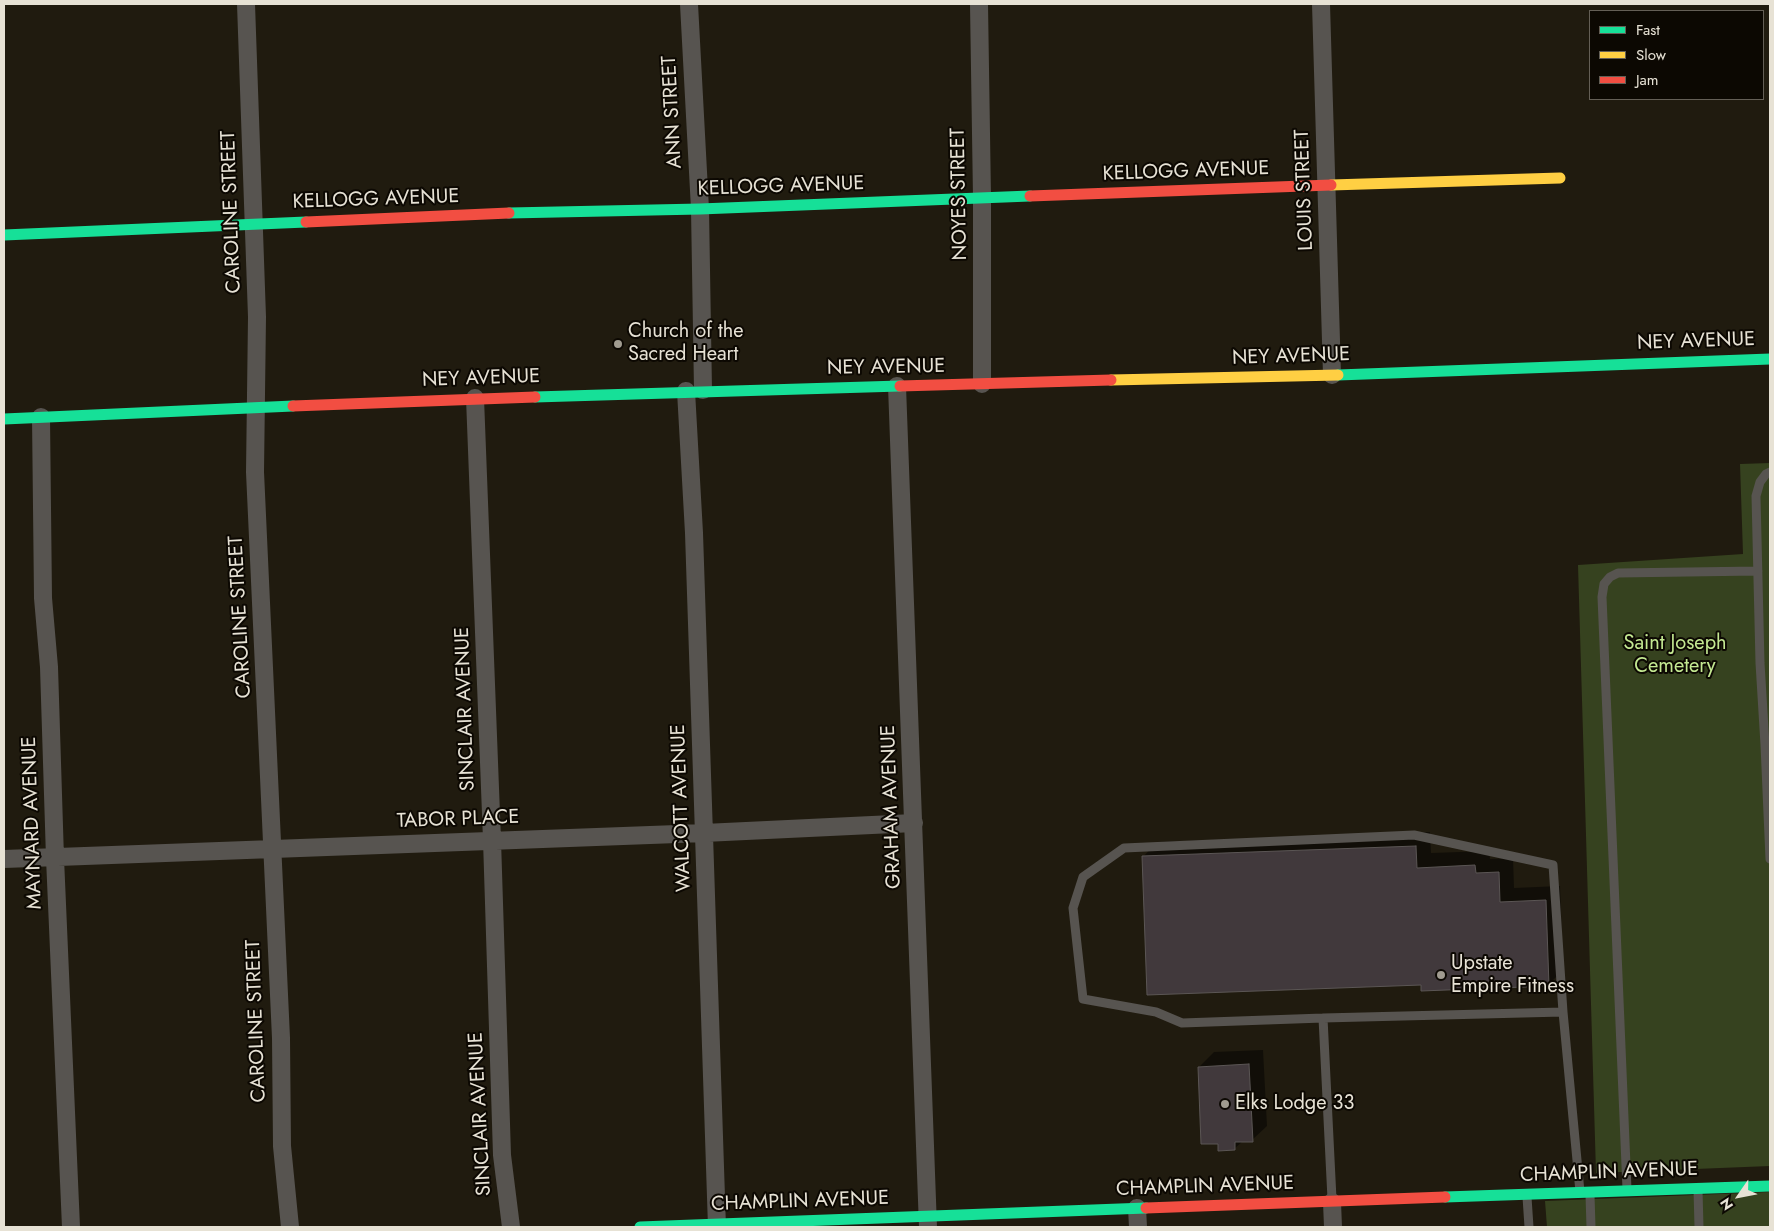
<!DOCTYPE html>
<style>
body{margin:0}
#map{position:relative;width:1774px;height:1231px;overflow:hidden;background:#201b0f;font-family:Jost,sans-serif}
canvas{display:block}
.frame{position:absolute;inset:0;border:5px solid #e7e2d5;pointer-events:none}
.legend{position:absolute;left:1589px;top:10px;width:175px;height:90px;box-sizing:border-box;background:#0c0802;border:1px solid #645f56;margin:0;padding:6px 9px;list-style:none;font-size:15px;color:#e7e2d5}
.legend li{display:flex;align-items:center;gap:10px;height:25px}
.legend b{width:25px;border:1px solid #645f56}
.north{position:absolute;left:1714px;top:1171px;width:50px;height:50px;-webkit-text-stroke:4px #0c0802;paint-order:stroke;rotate:237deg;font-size:14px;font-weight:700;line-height:20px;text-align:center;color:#e7e2d5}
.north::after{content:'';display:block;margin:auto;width:18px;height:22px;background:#e7e2d5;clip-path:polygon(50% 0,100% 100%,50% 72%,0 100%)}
</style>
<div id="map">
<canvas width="1774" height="1231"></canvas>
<div class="frame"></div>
<ul class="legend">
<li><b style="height:6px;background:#16e098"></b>Fast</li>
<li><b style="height:6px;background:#ffcf43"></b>Slow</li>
<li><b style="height:6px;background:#f24e42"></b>Jam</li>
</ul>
<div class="north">N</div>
</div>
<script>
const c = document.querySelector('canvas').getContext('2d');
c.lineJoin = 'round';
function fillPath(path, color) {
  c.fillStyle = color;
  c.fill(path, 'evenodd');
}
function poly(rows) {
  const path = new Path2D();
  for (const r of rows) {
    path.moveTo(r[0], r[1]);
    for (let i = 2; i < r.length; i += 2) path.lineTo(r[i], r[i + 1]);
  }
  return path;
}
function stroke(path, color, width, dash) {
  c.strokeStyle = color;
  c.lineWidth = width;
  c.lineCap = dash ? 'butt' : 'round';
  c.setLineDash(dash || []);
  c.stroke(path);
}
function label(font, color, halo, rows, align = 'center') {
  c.font = font + ' Jost,sans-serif';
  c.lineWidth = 4;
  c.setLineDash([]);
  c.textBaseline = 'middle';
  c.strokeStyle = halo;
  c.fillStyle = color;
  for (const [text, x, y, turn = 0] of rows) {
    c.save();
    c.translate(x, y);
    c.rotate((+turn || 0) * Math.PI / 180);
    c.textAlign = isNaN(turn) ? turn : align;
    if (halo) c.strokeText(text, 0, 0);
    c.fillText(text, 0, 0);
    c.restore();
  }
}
fillPath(poly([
 [1770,463,1770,1166,1596,1173,1578,565,1743,554,1740,464],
 [1770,1192,1770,1227,1547,1227,1545,1201]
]), '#36421f');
fillPath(poly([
 [1430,832,1431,853,1489,851,1490,859,1513,858,1514,888,1560,886,1563,970,1548,985,1422,983,1143,857,1157,842],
 [1263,1050,1267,1126,1252,1140,1243,1141,1234,1149,1199,1067,1214,1052]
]), '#0007');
const building = poly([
 [1416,846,1417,868,1475,865,1476,873,1499,872,1500,902,1546,900,1549,986,1421,991,1421,985,1147,995,1142,856,1416,846],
 [1249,1064,1253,1142,1235,1142,1235,1150,1218,1151,1218,1144,1201,1144,1198,1067,1249,1064]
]);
fillPath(building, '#41393c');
stroke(building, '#5b5655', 1);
stroke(poly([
 [1765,745,1760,663,1756,496,1760,482,1766,474,1770,472],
 [1770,745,1765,745,1770,859],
 [1323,1018,1182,1023,1156,1012,1083,999,1073,908,1083,877,1124,848,1414,835,1553,865,1563,1012],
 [1627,1189,1602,597,1604,584,1610,577,1618,573,1758,571],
 [1698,1190,1699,1227],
 [1590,1195,1591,1227],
 [1527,1197,1529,1227],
 [1332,1199,1323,1018,1563,1012,1580,1192]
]), '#575450', 9);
stroke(poly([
 [246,4,257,317,255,472,281,1038,282,1146,290,1227],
 [689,4,700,209,703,390],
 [979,4,982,198,982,384],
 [1321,4,1332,375],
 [897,386,928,1227],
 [686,391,694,533,717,1227],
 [475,398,492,840,502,1155,511,1227],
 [41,417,43,598,49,667,55,858,71,1227],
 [4,859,704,833,914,823],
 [1332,1202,1333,1227],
 [1137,1208,1138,1227]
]), '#575450', 18);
stroke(poly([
 [509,213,700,209,1030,196],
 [4,235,306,222],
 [1338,375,1770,359],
 [535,397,900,386],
 [4,419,293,406],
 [1445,1197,1770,1186],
 [640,1227,1146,1208]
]), '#16e098', 11);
stroke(poly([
 [1331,185,1560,178],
 [1111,380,1338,375]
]), '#ffcf43', 11);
stroke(poly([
 [1030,196,1331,185],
 [306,222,509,213],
 [900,386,1111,380],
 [293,406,535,397],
 [1146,1208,1445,1197]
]), '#f24e42', 11);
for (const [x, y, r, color] of [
 [618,344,5,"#a19c90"],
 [1441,975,5,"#a19c90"],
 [1225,1104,5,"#a19c90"]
]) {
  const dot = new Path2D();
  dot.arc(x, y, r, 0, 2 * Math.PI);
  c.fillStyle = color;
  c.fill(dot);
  stroke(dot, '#0c0802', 2);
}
label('20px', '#e7e2d5', '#0c0802', [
 ["ANN STREET",673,112,-93],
 ["KELLOGG AVENUE",1186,172,-2],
 ["KELLOGG AVENUE",781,187,-2],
 ["LOUIS STREET",1305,190,-92],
 ["NOYES STREET",960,194,-91],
 ["KELLOGG AVENUE",376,200,-2],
 ["CAROLINE STREET",232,212,-92],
 ["NEY AVENUE",1696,342,-2],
 ["NEY AVENUE",1291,357,-2],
 ["NEY AVENUE",886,368,-1],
 ["NEY AVENUE",481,379,-2],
 ["CAROLINE STREET",241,617,-93],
 ["SINCLAIR AVENUE",466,709,-92],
 ["GRAHAM AVENUE",892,807,-92],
 ["WALCOTT AVENUE",682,808,-92],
 ["TABOR PLACE",458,820,-2],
 ["MAYNARD AVENUE",33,823,-92],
 ["CAROLINE STREET",257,1021,-92],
 ["SINCLAIR AVENUE",481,1114,-93],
 ["CHAMPLIN AVENUE",1609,1173,-2],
 ["CHAMPLIN AVENUE",1205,1187,-2],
 ["CHAMPLIN AVENUE",800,1202,-2]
]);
label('20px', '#e7e2d5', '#0c0802', [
 ["Church of the",628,332],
 ["Sacred Heart",628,355],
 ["Upstate",1451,964],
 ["Empire Fitness",1451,987],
 ["Elks Lodge 33",1235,1104]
], 'left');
label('20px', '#c4e992', '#0c0802', [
 ["Saint Joseph",1675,644],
 ["Cemetery",1675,667]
]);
</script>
